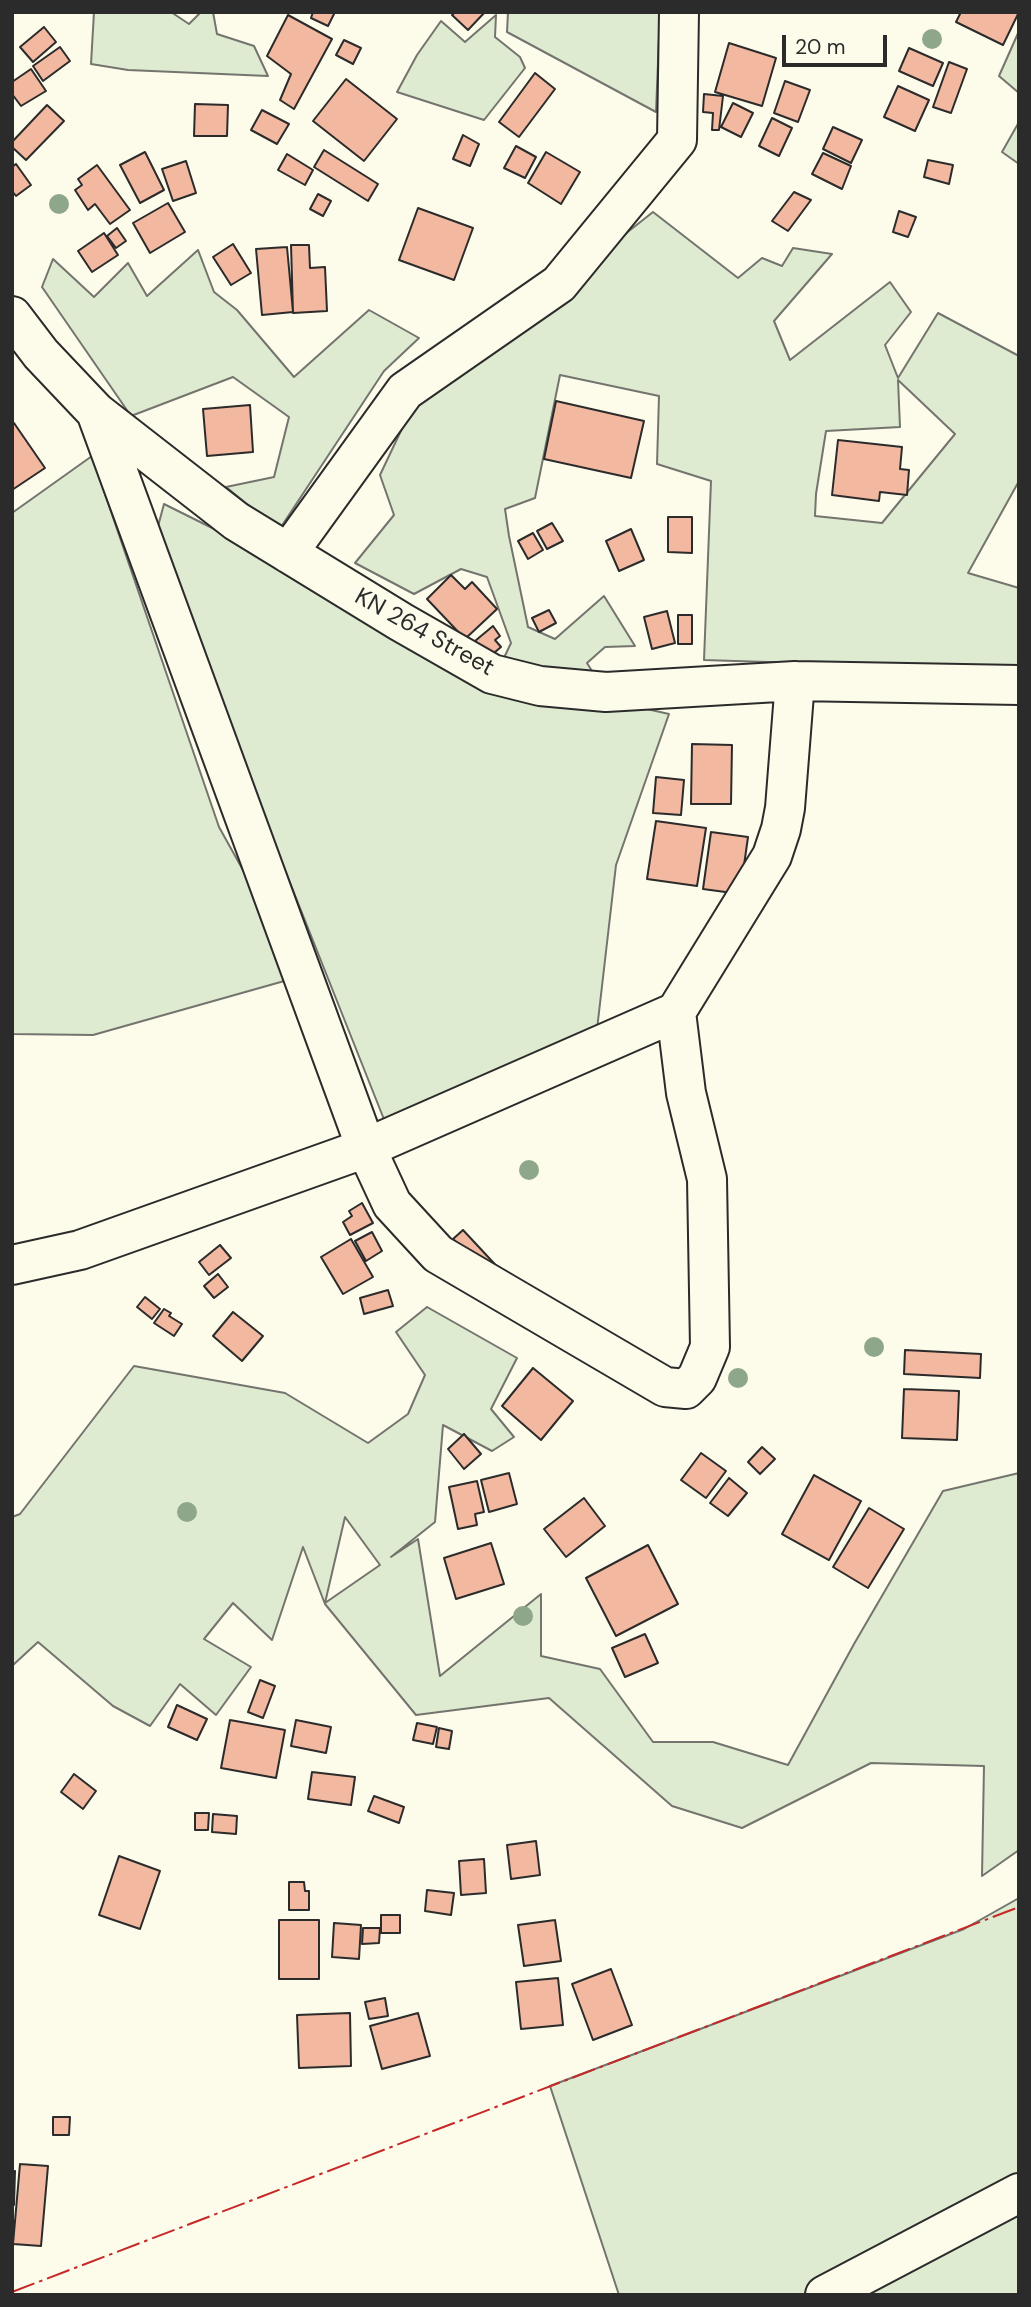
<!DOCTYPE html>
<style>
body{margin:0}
#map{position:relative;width:1031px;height:2307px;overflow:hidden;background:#fdfbea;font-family:"DM Sans",sans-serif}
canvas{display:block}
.frame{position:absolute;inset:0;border:14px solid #2b2b2b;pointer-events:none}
.scale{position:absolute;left:782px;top:35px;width:105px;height:32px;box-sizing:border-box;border:4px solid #2b2b2b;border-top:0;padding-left:9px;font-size:21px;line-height:24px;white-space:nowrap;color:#2b2b2b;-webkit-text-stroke:5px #fdfbea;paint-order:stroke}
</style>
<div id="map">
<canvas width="1031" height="2307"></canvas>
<div class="frame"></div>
<div class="scale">20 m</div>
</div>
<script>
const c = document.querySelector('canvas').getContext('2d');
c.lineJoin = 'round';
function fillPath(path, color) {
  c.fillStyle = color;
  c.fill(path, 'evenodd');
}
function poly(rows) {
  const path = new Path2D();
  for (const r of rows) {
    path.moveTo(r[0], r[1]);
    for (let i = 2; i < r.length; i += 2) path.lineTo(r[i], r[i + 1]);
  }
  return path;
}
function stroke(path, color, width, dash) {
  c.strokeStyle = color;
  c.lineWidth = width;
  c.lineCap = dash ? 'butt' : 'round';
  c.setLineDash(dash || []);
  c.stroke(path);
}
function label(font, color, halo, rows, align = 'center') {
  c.font = font + ' "DM Sans",sans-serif';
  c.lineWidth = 5;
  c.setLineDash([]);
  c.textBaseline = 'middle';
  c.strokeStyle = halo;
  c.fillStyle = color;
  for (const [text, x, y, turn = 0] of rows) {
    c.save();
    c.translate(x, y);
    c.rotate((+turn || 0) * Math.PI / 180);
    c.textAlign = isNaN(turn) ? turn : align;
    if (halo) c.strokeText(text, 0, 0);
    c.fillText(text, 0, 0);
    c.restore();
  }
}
const green = poly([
 [94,12,171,12,189,24,201,12,213,12,217,34,254,46,268,76,128,70,91,64,94,12],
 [508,12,660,12,656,112,507,32,508,12],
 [496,15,495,37,520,57,525,68,484,120,397,92,417,55,441,21,465,42,496,15],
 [1019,31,1019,93,999,76,1019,31],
 [1019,122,1019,164,1002,152,1019,122],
 [653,212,738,278,762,258,782,266,793,248,832,254,774,321,790,360,890,282,911,312,885,345,898,378,938,313,1019,356,1019,481,968,573,1019,588,1019,670,704,660,711,481,657,464,659,396,560,375,535,498,505,509,509,536,528,627,555,639,604,596,635,646,605,647,587,663,597,679,502,662,511,643,487,577,461,569,414,594,355,563,394,515,380,475,416,399,653,212],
 [898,380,955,434,882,523,815,516,816,494,826,431,900,427,898,380],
 [198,250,214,292,237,310,294,377,369,310,419,338,384,371,279,530,226,487,274,477,289,417,233,377,131,416,42,287,53,259,94,297,128,263,147,296,198,250],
 [92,456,219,827,302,976,93,1035,12,1034,12,513,92,456],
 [164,504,401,622,492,674,669,714,616,865,596,1038,391,1137,248,777,157,530,164,504],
 [427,1307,517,1358,491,1409,514,1437,492,1451,443,1425,435,1522,391,1557,418,1539,440,1676,541,1594,541,1656,600,1669,653,1742,713,1742,788,1765,854,1644,943,1491,1019,1473,1019,1850,982,1876,984,1766,871,1763,742,1828,672,1806,549,1698,416,1715,325,1604,303,1547,272,1640,233,1603,204,1639,251,1667,216,1715,180,1684,150,1726,113,1706,38,1642,12,1666,12,1517,20,1514,134,1366,285,1393,368,1443,408,1414,425,1375,396,1332,427,1307],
 [345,1517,380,1565,325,1603,345,1517],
 [1019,1898,1019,2295,619,2295,550,2086,964,1929,1019,1898]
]);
fillPath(green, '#deebd1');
stroke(green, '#74746e', 2);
const building = poly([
 [313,12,335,12,328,26,311,18,313,12],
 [455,12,485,12,468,30,452,15,455,12],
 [961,12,1019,12,1003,45,956,22,961,12],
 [288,15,332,39,294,109,280,100,291,74,267,56,288,15],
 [44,27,56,42,33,62,20,47,44,27],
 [344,40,361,48,353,64,336,55,344,40],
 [729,43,776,58,762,106,715,92,729,43],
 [60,47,70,61,43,81,33,66,60,47],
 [909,48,943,63,933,86,899,71,909,48],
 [949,62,967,69,951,113,933,107,949,62],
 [31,69,46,91,21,106,12,94,12,82,31,69],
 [535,73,555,89,519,137,499,122,535,73],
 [346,79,397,119,364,161,313,121,346,79],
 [785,81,810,90,798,122,774,113,785,81],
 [898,86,929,100,915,131,884,117,898,86],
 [704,94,723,96,719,130,712,130,713,113,703,112,704,94],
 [733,103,753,113,741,137,721,127,733,103],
 [195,104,228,105,227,136,194,136,195,104],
 [47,105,64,121,26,160,12,147,12,142,47,105],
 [262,110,289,124,277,144,251,130,262,110],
 [772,118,792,128,779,156,759,146,772,118],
 [833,127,862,140,851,163,823,149,833,127],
 [463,135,479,144,470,166,453,159,463,135],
 [516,146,536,157,525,178,504,168,516,146],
 [324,150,378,184,368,201,314,167,324,150],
 [145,152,164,190,140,203,120,165,145,152],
 [546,152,580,172,561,204,528,183,546,152],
 [823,153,851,166,842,189,812,174,823,153],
 [287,154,313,170,305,185,278,170,287,154],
 [928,160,953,165,949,184,924,177,928,160],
 [186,161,196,193,173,201,162,169,186,161],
 [16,164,31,185,16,196,12,191,12,167,16,164],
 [97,165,130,210,110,224,95,204,88,210,75,190,82,185,78,179,97,165],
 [794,192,811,200,788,231,772,221,794,192],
 [318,194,331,201,323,216,310,209,318,194],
 [168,203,185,232,150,253,133,223,168,203],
 [418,208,473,228,454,280,399,260,418,208],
 [899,211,916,217,908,237,893,232,899,211],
 [117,228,126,241,116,248,107,236,117,228],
 [104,233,118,255,92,272,78,251,104,233],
 [233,244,251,273,231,285,213,257,233,244],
 [291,245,309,245,310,268,325,267,327,311,293,313,291,245],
 [287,247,293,312,262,315,256,249,287,247],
 [556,401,644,421,631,478,544,459,556,401],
 [250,405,253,452,207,456,203,409,250,405],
 [14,423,45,468,12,490,12,424,14,423],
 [838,440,902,447,900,469,909,470,907,495,880,492,879,501,832,495,838,440],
 [668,517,692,517,692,553,668,552,668,517],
 [552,523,563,541,547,549,537,531,552,523],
 [631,529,644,560,619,571,606,541,631,529],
 [533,533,543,550,528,559,518,541,533,533],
 [451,575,465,589,472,582,497,609,465,639,427,599,451,575],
 [549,610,556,623,539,632,532,618,549,610],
 [667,611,675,643,652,649,644,617,667,611],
 [678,615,692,615,692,644,678,644,678,615],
 [493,626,500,636,495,640,501,647,488,658,475,641,493,626],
 [692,744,732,745,731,804,691,804,692,744],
 [656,777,684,780,681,815,653,813,656,777],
 [656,821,706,828,697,886,647,879,656,821],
 [711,832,748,837,740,894,703,889,711,832],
 [362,1203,373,1223,350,1235,343,1222,352,1216,349,1211,362,1203],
 [463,1230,504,1274,494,1283,453,1239,463,1230],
 [372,1232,382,1251,366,1261,355,1241,372,1232],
 [351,1239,373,1277,343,1294,321,1257,351,1239],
 [220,1245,231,1258,209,1275,199,1262,220,1245],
 [218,1274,228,1287,214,1298,204,1286,218,1274],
 [388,1290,393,1306,364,1314,360,1298,388,1290],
 [145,1297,160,1309,152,1319,137,1307,145,1297],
 [164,1309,171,1313,169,1316,182,1324,174,1336,154,1323,164,1309],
 [233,1312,263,1336,242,1361,213,1336,233,1312],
 [905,1350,981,1354,980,1378,904,1374,905,1350],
 [533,1368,573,1401,541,1440,502,1406,533,1368],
 [904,1389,959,1391,957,1440,902,1438,904,1389],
 [464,1434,481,1454,464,1469,448,1449,464,1434],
 [762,1447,775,1459,760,1474,748,1462,762,1447],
 [701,1453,726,1471,706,1498,681,1480,701,1453],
 [509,1473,517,1504,489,1512,481,1480,509,1473],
 [814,1475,861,1501,829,1560,782,1534,814,1475],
 [729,1478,747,1493,728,1516,710,1503,729,1478],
 [477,1481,484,1512,475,1514,477,1525,458,1529,449,1487,477,1481],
 [584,1498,605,1526,566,1557,544,1529,584,1498],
 [869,1508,904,1529,868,1588,833,1567,869,1508],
 [491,1543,504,1584,456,1599,444,1558,491,1543],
 [648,1545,678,1604,616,1636,586,1578,648,1545],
 [645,1634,658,1663,625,1677,612,1648,645,1634],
 [260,1680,275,1686,263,1718,248,1712,260,1680],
 [177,1705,207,1719,197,1740,168,1727,177,1705],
 [230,1720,285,1730,276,1778,221,1768,230,1720],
 [296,1720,331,1727,326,1753,291,1746,296,1720],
 [417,1723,437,1727,433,1744,413,1740,417,1723],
 [439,1728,452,1731,449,1749,436,1747,439,1728],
 [312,1772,355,1777,351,1805,308,1799,312,1772],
 [74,1774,96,1791,83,1809,61,1792,74,1774],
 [374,1796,404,1807,399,1823,368,1811,374,1796],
 [195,1813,209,1813,208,1830,195,1830,195,1813],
 [213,1814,237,1816,236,1834,212,1832,213,1814],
 [536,1841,540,1875,511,1879,507,1845,536,1841],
 [119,1856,160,1871,140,1929,99,1915,119,1856],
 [484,1859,486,1893,461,1895,459,1861,484,1859],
 [289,1882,304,1882,305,1891,309,1891,309,1910,289,1910,289,1882],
 [427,1890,454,1893,451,1915,425,1911,427,1890],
 [381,1915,400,1915,400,1933,381,1933,381,1915],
 [279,1920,319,1920,319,1979,279,1979,279,1920],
 [555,1920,561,1961,524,1966,518,1925,555,1920],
 [334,1923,361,1925,359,1959,332,1957,334,1923],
 [363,1928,380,1928,379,1943,362,1944,363,1928],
 [611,1969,632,2025,593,2040,572,1984,611,1969],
 [558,1978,563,2025,521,2029,516,1982,558,1978],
 [385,1998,388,2016,369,2019,365,2002,385,1998],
 [350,2013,351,2066,299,2068,297,2015,350,2013],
 [418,2013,430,2056,382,2069,370,2026,418,2013],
 [53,2117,70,2117,69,2135,53,2135,53,2117],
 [20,2164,48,2166,41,2246,13,2244,20,2164],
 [12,2171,15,2171,14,2205,12,2205,12,2171]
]);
fillPath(building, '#f2b8a0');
stroke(building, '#2b2b2b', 2);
const minor = poly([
 [12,316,41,354,96,412,236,521,401,622,492,674,540,686,606,692,795,681,1019,685],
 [96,412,366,1148,392,1204,438,1254,665,1387,686,1389,697,1378,710,1347,707,1179,686,1093,676,1012,772,856,781,829,785,808,795,681],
 [288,553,405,391,559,284,677,140,679,12],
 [12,1265,80,1250,366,1148,676,1012],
 [825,2295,1019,2193]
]);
stroke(minor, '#2b2b2b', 42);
stroke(minor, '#fdfbea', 38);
stroke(poly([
 [12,2292,1019,1907]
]), '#c62828', 2, [24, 5, 3.5, 5]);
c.fillStyle = '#8ea78a';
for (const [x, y] of [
 [932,39],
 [59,204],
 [529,1170],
 [874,1347],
 [738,1378],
 [187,1512],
 [523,1616]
]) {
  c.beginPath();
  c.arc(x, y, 10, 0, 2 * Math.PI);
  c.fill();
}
label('24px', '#2b2b2b', '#fdfbea', [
 ["KN 264 Street",424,633,29]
]);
</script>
